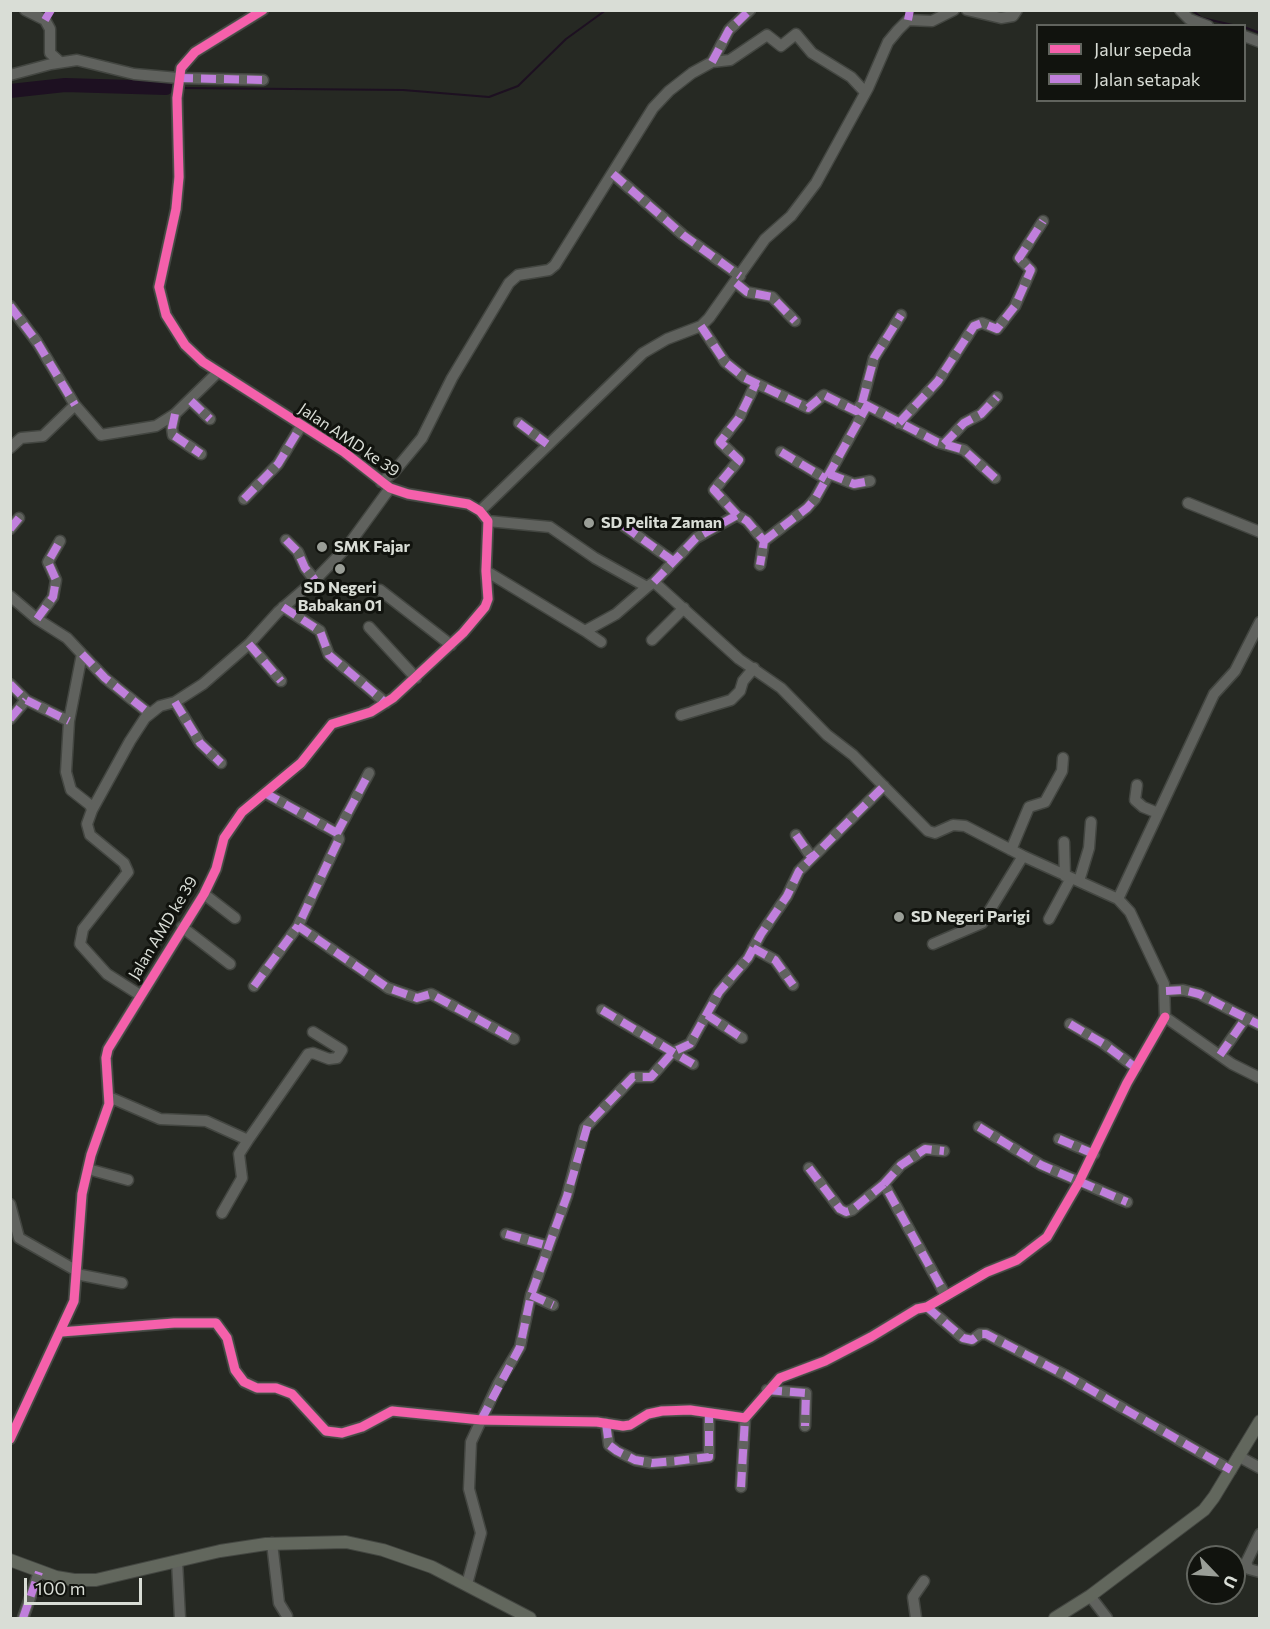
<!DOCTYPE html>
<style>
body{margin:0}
#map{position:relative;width:1270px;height:1629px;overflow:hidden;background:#262923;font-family:Commissioner,sans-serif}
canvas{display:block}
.frame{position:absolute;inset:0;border:12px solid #d9ddd6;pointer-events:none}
.legend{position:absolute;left:1036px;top:24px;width:210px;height:78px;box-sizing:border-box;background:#11130e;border:2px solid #61645e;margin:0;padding:8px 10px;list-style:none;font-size:18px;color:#d9ddd6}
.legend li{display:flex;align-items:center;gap:12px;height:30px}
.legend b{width:30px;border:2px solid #61645e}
.north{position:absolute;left:1186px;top:1545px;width:60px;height:60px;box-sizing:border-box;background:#11130e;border:2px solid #61645e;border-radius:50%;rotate:115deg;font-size:16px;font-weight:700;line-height:24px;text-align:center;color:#d9ddd6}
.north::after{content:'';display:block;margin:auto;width:21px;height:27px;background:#9a9e97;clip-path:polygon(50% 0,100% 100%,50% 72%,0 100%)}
.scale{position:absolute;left:24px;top:1578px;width:118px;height:27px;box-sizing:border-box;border:3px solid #d9ddd6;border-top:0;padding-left:8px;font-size:18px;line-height:21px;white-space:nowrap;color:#d9ddd6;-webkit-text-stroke:4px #11130e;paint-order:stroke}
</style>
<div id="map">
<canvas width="1270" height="1629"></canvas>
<div class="frame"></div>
<ul class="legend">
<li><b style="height:8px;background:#f560ab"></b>Jalur sepeda</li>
<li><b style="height:8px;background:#c07fdc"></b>Jalan setapak</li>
</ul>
<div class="north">U</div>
<div class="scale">100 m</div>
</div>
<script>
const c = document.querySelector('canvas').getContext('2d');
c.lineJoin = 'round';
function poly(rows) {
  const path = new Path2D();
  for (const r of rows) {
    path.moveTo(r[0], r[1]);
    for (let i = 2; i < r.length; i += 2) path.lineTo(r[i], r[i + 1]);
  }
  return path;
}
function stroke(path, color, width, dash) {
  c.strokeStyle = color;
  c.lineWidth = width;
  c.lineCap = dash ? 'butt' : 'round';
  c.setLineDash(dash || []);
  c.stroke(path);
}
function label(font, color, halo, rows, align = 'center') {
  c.font = font + ' Commissioner,sans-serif';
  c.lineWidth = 6;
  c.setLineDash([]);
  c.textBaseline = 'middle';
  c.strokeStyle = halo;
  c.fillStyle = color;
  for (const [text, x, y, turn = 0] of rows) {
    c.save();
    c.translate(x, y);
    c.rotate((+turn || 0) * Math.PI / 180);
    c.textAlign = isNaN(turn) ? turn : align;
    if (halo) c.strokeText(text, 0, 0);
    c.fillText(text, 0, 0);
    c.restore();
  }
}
stroke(poly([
 [1192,10,1202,18,1237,26],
 [1244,27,1260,33],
 [166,88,175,88],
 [181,88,403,90,489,97,518,86,566,39,606,10]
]), '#1d1021', 2);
stroke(poly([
 [10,91,65,85,166,88]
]), '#1d1021', 14);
const minor = poly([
 [25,10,45,20,50,29,50,53,60,62],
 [967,10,1001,18,1013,16,1017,10],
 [1180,10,1189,19,1208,26],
 [1244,36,1260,42],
 [712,62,729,30,750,10],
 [10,75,51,64,77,60,134,74,178,78,263,80],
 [613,174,683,235,740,276],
 [736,283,747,292,772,297,795,321],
 [10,306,37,342,75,405,101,435,156,426,175,414,217,373],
 [701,326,725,362,745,378,808,408,824,395,856,411,862,403,937,442,964,450,995,478],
 [191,401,210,419],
 [862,403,874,358,901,315],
 [175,414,172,428,173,435,201,454],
 [519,423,547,444],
 [899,423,938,381,974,326,982,323,997,329,1015,306,1031,270,1019,258,1043,221],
 [944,444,964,423,981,414,997,397],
 [10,448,21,438,43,436,75,405],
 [781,452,826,479],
 [829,474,854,484,870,481],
 [381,482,393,473,422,438,452,378,509,283,518,275,549,270,555,265,653,108,669,91,692,73,712,62,730,60,767,35,781,46,796,34,812,53,851,77,865,92],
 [244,499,278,464,301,426],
 [1188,503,1260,532],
 [480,511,643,353,667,339,701,326,709,318,765,239,791,216,816,183,868,88,888,42,898,30,908,20,932,21,954,10],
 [737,515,714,490,739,460,720,442,739,418,756,383],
 [488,521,550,527,595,558,647,587,654,582,739,659,781,688,827,735,853,755,928,831,935,833,953,825,965,826,1023,856,1118,899,1130,912,1164,984,1165,1017,1232,1064,1260,1078],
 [624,526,673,561],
 [10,529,19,518],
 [286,540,298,552,305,568,315,580],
 [764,541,807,508,815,499,867,406],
 [486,571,585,631,616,614,647,587],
 [654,582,696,538,737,515,747,521,764,541,760,565],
 [380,590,451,645],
 [10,596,37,619,67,638,82,654,69,721,66,772,71,790,90,805,92,810],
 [283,607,320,631,329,655,386,703],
 [37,619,53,597,56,580,48,562,60,541],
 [369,627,416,678],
 [585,631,601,642],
 [652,640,684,608],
 [249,644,281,681],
 [82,654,105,678,150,714],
 [10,684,26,700,69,721],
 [175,702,200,743,221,763],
 [681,715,731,700,740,691,743,681,754,668],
 [10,719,26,700],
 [1137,785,1135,800,1143,807,1158,813],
 [265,793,337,833,339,839,298,926,388,988,417,998,431,994,514,1039],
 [337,833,369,773],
 [796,835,812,858],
 [1064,842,1065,876],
 [1011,850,1029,807,1045,802,1062,771,1063,758],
 [1079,881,1089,848,1091,822],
 [204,894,235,918],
 [1118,899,1214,694,1235,671,1260,622],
 [1049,919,1071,878],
 [182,927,230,964],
 [933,944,982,923,1023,856],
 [753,948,775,960,793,985],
 [254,986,298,926],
 [1166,991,1183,990,1199,994,1260,1025],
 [140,995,107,974,80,944,83,929,128,872,124,863,90,835,87,824,92,810,130,741,145,718,160,706,175,702,203,684,249,644,278,612,315,580,347,547,390,488],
 [602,1010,693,1064],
 [707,1015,742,1038],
 [1070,1024,1104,1044,1136,1068],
 [1220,1055,1246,1018],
 [109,1097,160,1119,206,1121,248,1140,308,1054,313,1053,329,1059,337,1058,342,1050,313,1032],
 [979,1127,1041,1165,1127,1202],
 [1059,1139,1094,1154],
 [809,1168,840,1209,846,1212,852,1210,884,1184,946,1296],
 [88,1169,128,1180],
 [884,1184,901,1165,925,1149,944,1151],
 [10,1204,19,1238,77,1271],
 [222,1213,242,1178,239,1154,248,1140],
 [506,1234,548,1246],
 [76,1274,122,1283],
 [531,1295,553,1305],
 [927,1307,963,1338,972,1340,980,1334,986,1334,1065,1375,1231,1470],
 [61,1332,174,1323,216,1323,227,1338,235,1370,244,1382,257,1388,276,1388,292,1394,326,1431,342,1433,362,1427,392,1411,481,1420,597,1422,623,1426,630,1425,648,1414,662,1411,690,1410,745,1418,780,1378,825,1361,871,1337,917,1309,927,1307,987,1272,1017,1260,1047,1237,1079,1182,1127,1083,1165,1017],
 [767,1390,806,1393,805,1426],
 [606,1423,609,1445,617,1451,635,1460,652,1463,676,1461,709,1457,709,1413],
 [10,1439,74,1301,82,1194,91,1155,109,1104,106,1058,108,1049,204,894,216,869,224,838,242,812,301,763,332,724,371,712,393,698,463,633,485,607,488,599,486,571,488,521,480,511,468,504,408,494,390,488,344,452,203,362,185,345,166,315,159,287,176,209,179,177,177,98,181,68,195,52,263,10],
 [1238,1456,1260,1468],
 [741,1487,745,1418],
 [1260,1534,1246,1563,1249,1569,1260,1572],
 [272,1543,279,1603,287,1616],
 [177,1561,180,1618],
 [467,1584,481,1533,469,1489,471,1442,498,1384,520,1347,531,1295,567,1196,585,1128,633,1077,651,1077,673,1052,690,1044,719,992,748,958,761,934,787,896,799,871,884,786],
 [1090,1596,1107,1618],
 [23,1618,39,1572],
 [916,1618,913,1597,924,1581]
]);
const major = poly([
 [10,1560,56,1577,74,1580,96,1580,220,1551,266,1544,346,1542,383,1550,432,1567,530,1618],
 [1055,1618,1090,1596,1204,1510,1214,1497,1260,1421]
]);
stroke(minor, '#434641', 13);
stroke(major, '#434641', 14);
stroke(minor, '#60625e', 10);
stroke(major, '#62675d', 12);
stroke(poly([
 [45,20,51,10],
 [908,20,910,10],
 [712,62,729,30,750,10],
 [178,78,263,80],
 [613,174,683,235,740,276],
 [736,283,747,292,772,297,795,321],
 [10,306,37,342,75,405],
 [701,326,725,362,745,378,808,408,824,395,856,411,862,403,937,442,964,450,995,478],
 [191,401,210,419],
 [862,403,874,358,901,315],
 [175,414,172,428,173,435,201,454],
 [519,423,547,444],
 [899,423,938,381,974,326,982,323,997,329,1015,306,1031,270,1019,258,1043,221],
 [944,444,964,423,981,414,997,397],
 [781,452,826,479],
 [829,474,854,484,870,481],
 [244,499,278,464,301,426],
 [737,515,714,490,739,460,720,442,739,418,756,383],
 [624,526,673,561],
 [10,529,19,518],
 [286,540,298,552,305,568,315,580],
 [764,541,807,508,815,499,867,406],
 [654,582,696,538,737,515,747,521,764,541,760,565],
 [283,607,320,631,329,655,386,703],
 [37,619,53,597,56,580,48,562,60,541],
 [249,644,281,681],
 [82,654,105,678,150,714],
 [10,684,26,700,69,721],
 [175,702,200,743,221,763],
 [10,719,26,700],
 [265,793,337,833,339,839,298,926,388,988,417,998,431,994,514,1039],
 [337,833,369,773],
 [796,835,812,858],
 [753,948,775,960,793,985],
 [254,986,298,926],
 [1166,991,1183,990,1199,994,1260,1025],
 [602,1010,693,1064],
 [707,1015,742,1038],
 [1070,1024,1104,1044,1136,1068],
 [1220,1055,1246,1018],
 [979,1127,1041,1165,1127,1202],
 [1059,1139,1094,1154],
 [809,1168,840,1209,846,1212,852,1210,884,1184,946,1296],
 [884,1184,901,1165,925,1149,944,1151],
 [506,1234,548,1246],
 [531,1295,553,1305],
 [927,1307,963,1338,972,1340,980,1334,986,1334,1065,1375,1231,1470],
 [767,1390,806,1393,805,1426],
 [481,1420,520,1347,531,1295,567,1196,588,1124,633,1077,651,1077,673,1052,690,1044,719,992,748,958,761,934,787,896,799,871,884,786],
 [606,1423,609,1445,617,1451,635,1460,652,1463,676,1461,709,1457,709,1413],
 [741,1487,745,1418],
 [23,1618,39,1572]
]), '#c07fdc', 8, [15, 8]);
stroke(poly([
 [61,1332,174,1323,216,1323,227,1338,235,1370,244,1382,257,1388,276,1388,292,1394,326,1431,342,1433,362,1427,392,1411,481,1420,597,1422,623,1426,630,1425,648,1414,662,1411,690,1410,745,1418,780,1378,825,1361,871,1337,917,1309,927,1307,987,1272,1017,1260,1047,1237,1079,1182,1127,1083,1165,1017],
 [10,1439,74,1301,82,1194,91,1155,109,1104,106,1058,108,1049,204,894,216,869,224,838,242,812,301,763,332,724,371,712,393,698,463,633,485,607,488,599,486,571,488,521,480,511,468,504,408,494,390,488,344,452,203,362,185,345,166,315,159,287,176,209,179,177,177,98,181,68,195,52,263,10]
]), '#f560ab', 9);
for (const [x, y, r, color] of [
 [589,523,6,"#9a9e97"],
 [322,547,6,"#9a9e97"],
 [340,569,6,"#9a9e97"],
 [899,917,6,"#9a9e97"]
]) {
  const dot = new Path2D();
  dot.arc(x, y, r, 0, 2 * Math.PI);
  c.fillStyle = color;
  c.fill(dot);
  stroke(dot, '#11130e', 2);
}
label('16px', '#d9ddd6', '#11130e', [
 ["Jalan AMD ke 39",349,440,34],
 ["Jalan AMD ke 39",163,928,-59]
]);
label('bold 16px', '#d9ddd6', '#11130e', [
 ["SD Pelita Zaman",601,523],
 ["SMK Fajar",334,547],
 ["SD Negeri",340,588,"center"],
 ["Babakan 01",340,606,"center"],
 ["SD Negeri Parigi",911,917]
], 'left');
</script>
